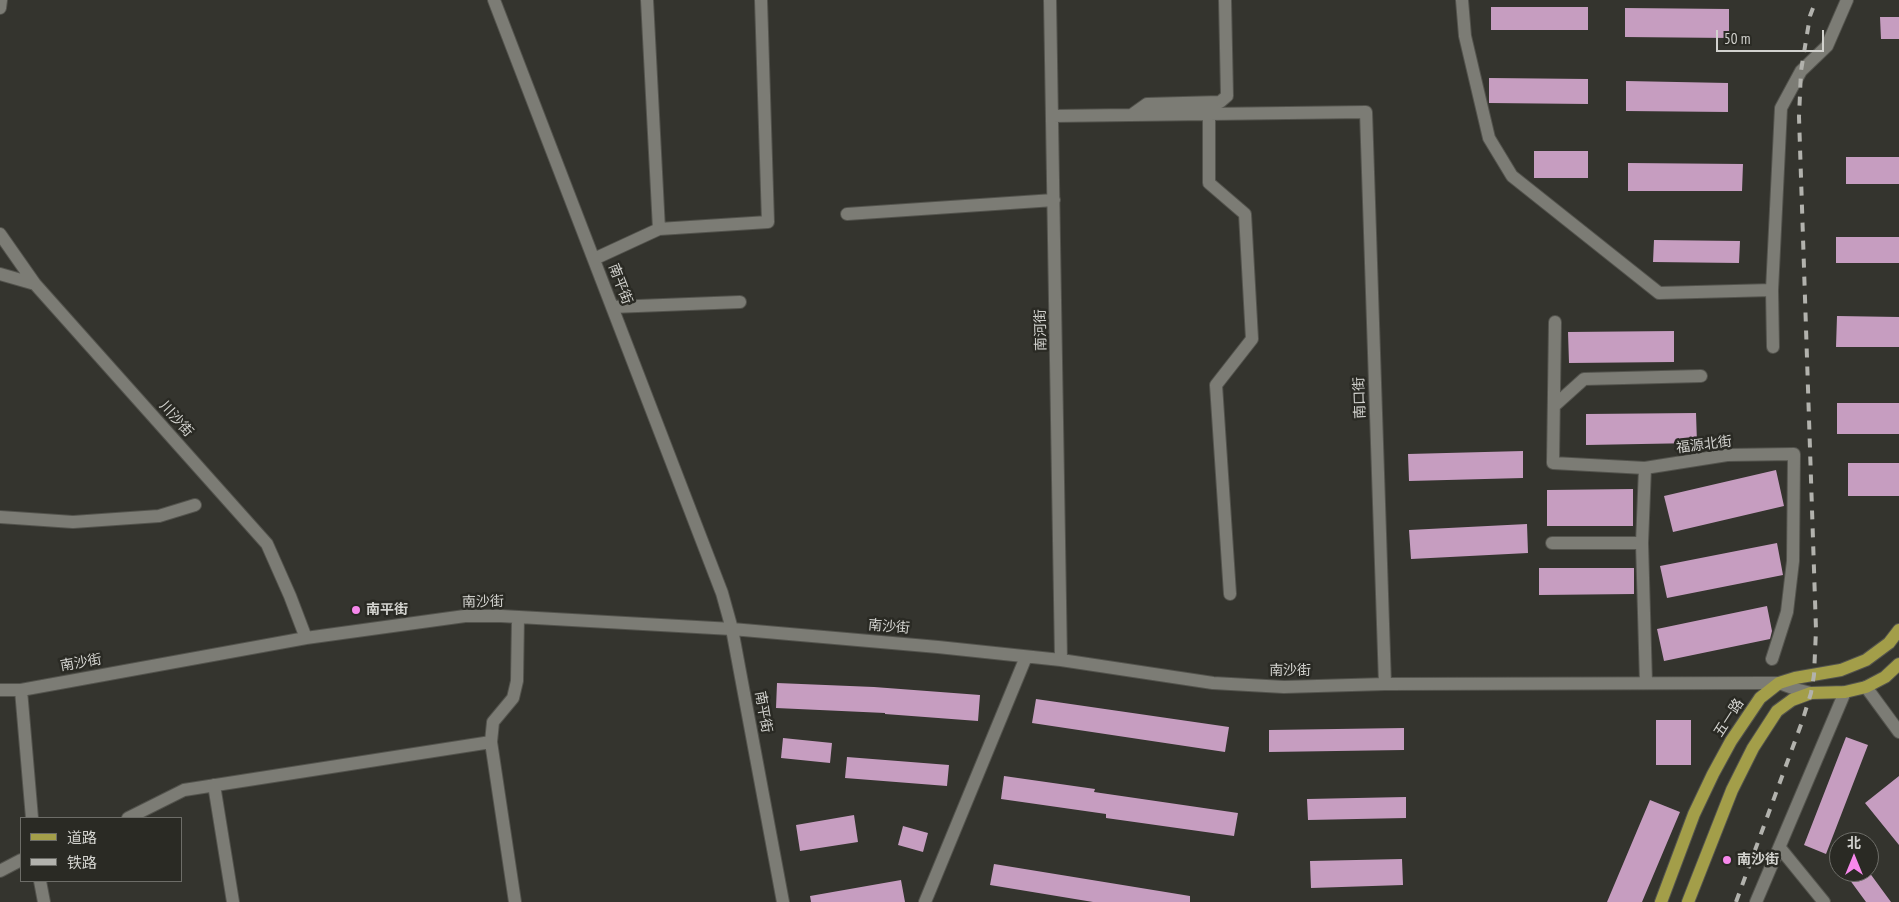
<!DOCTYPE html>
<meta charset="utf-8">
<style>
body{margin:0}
#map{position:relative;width:1899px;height:902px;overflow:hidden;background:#34342e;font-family:"PT Sans Narrow","Noto Sans SC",sans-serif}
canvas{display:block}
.legend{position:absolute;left:20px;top:817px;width:162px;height:65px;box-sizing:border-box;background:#2a2a24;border:1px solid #6d6d68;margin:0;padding:6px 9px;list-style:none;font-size:15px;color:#d2d2ce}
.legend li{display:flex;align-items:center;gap:10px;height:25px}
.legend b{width:25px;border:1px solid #6d6d68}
.north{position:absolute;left:1829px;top:832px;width:50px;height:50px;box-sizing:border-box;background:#2a2a24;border:1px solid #6d6d68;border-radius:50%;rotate:0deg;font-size:14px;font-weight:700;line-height:20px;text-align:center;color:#d2d2ce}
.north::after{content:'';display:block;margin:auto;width:18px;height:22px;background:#f788ec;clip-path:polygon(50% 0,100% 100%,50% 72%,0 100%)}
.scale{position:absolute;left:1716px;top:30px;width:108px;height:22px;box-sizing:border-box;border:2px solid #d2d2ce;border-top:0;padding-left:6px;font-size:15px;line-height:18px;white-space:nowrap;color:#d2d2ce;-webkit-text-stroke:4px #2a2a24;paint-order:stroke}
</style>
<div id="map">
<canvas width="1899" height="902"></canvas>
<ul class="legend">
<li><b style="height:6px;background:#a39e49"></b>道路</li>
<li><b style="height:6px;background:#b2b2ad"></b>铁路</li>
</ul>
<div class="north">北</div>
<div class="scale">50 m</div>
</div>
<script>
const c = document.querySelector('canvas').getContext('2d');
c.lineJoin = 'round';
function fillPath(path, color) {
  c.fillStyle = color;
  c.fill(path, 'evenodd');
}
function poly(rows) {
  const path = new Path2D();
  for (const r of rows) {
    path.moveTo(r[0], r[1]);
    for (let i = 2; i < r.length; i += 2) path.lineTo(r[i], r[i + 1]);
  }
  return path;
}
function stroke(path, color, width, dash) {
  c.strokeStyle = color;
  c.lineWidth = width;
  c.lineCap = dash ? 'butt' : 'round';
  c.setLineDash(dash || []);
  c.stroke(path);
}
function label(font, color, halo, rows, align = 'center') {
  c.font = font + ' "PT Sans Narrow","Noto Sans SC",sans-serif';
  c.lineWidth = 5;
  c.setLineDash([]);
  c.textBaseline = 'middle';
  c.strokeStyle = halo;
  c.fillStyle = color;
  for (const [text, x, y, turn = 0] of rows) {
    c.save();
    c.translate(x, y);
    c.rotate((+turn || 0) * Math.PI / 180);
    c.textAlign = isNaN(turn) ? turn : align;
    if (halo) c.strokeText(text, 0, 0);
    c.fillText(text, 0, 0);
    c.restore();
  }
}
fillPath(poly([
 [1491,7,1588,7,1588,30,1491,30],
 [1625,8,1729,9,1729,38,1625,37],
 [1880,17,1899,17,1899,39,1881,39],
 [1489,78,1588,79,1588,104,1489,103],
 [1626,81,1728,83,1728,112,1626,111],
 [1534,151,1588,151,1588,178,1534,178],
 [1846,157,1899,157,1899,184,1846,184],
 [1628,163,1743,164,1742,191,1628,191],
 [1836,237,1899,237,1899,263,1836,263],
 [1654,240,1740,241,1739,263,1653,262],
 [1837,316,1899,317,1899,347,1836,347],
 [1674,331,1674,362,1569,363,1568,332],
 [1837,403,1899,403,1899,434,1837,434],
 [1696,413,1697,443,1586,445,1586,414],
 [1523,451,1523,478,1409,481,1408,454],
 [1848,463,1899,463,1899,496,1848,496],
 [1776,470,1784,506,1673,532,1664,496],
 [1633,489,1633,526,1547,526,1547,490],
 [1527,524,1528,553,1411,559,1409,530],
 [1777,543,1783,575,1667,598,1660,566],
 [1539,568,1634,568,1634,594,1539,595],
 [1767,606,1772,631,1770,639,1664,661,1657,629],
 [777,683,874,687,980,695,978,721,885,714,885,713,776,708],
 [1036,699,1229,727,1225,752,1032,723],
 [1656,720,1691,720,1691,765,1656,765],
 [1404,728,1404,750,1269,752,1269,730],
 [1846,737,1868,745,1826,854,1804,845],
 [783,738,832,743,830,763,781,758],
 [847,757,949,765,947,786,845,778],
 [1004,776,1095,789,1094,792,1238,813,1234,836,1106,818,1106,814,1001,799],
 [1899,776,1899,845,1865,803],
 [1406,797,1406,818,1308,820,1307,799],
 [1650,800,1680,812,1642,902,1607,902],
 [854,815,858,842,800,851,796,825],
 [903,826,928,833,923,852,898,845],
 [1402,859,1403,885,1311,888,1310,861],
 [994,864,1190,896,1190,902,1093,902,990,885],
 [1844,872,1869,872,1891,902,1866,902],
 [901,880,905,902,811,902,810,896]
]), '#c69dc0');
const minor = poly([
 [494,0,722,593,732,629,783,902],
 [647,0,659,229],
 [1050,0,1061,660],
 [1462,0,1465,36,1489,138,1512,176,1659,293,1772,290],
 [0,8,1,0],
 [1209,112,1209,183,1245,214,1252,339,1216,385,1230,594],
 [1133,114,1147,104,1220,102,1227,96,1225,0],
 [1052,116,1366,112,1385,684],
 [847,214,1054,200],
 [0,234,35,284,267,544,290,596,306,638],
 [594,259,659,229,768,222,761,0],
 [0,274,35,284],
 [612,307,740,302],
 [1555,322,1553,463,1645,468,1727,455,1794,454,1793,561,1787,612,1772,659],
 [1773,347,1772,290,1781,108,1801,71,1827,46,1847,0],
 [1554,406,1584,379,1701,376],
 [0,517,73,522,159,516,195,505],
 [1552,543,1642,543,1646,683],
 [1642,543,1645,468],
 [1866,687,1899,732],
 [0,690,21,690,306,638,465,616,501,616,732,629,938,647,1061,660,1213,683,1284,687,1385,684,1766,683,1779,683,1795,689,1811,693],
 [21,690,32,818],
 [214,785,233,902],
 [128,818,184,790,491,742],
 [1780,848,1824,902],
 [0,871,21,860],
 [40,881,44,902],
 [515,902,491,742,493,722,513,698,517,681,518,617],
 [925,902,1026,657],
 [1756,902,1845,692]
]);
const major = poly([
 [1661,902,1694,814,1713,774,1731,741,1760,698,1779,683,1795,678,1841,670,1866,660,1889,643,1899,630],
 [1688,902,1732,790,1753,748,1777,711,1792,700,1811,693,1845,692,1866,687,1885,677,1899,664]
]);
stroke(minor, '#53534d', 14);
stroke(major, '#53534d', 14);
stroke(minor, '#7c7c75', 12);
stroke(major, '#a39e49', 12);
stroke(poly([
 [1736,902,1802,722,1811,693,1814,675,1816,630,1799,117,1801,71,1810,16,1816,0]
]), '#b2b2ad', 4, [9, 9]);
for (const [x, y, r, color] of [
 [356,610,5,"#f788ec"],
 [1727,860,5,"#f788ec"]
]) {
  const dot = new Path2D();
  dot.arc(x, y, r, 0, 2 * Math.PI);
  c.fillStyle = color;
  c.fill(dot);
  stroke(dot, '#2a2a24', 2);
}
label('14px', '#d2d2ce', '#2a2a24', [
 ["南平街",620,284,69],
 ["南河街",1041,330,-91],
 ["南口街",1360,398,-92],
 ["川沙街",176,419,48],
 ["福源北街",1704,445,-7],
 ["南沙街",483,602,-1],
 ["南沙街",889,627,5],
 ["南沙街",81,663,-10],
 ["南沙街",1290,671],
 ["南平街",763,712,80],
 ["五一路",1729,718,-57]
]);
label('bold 14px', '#d2d2ce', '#2a2a24', [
 ["南平街",366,610],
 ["南沙街",1737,860]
], 'left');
</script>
